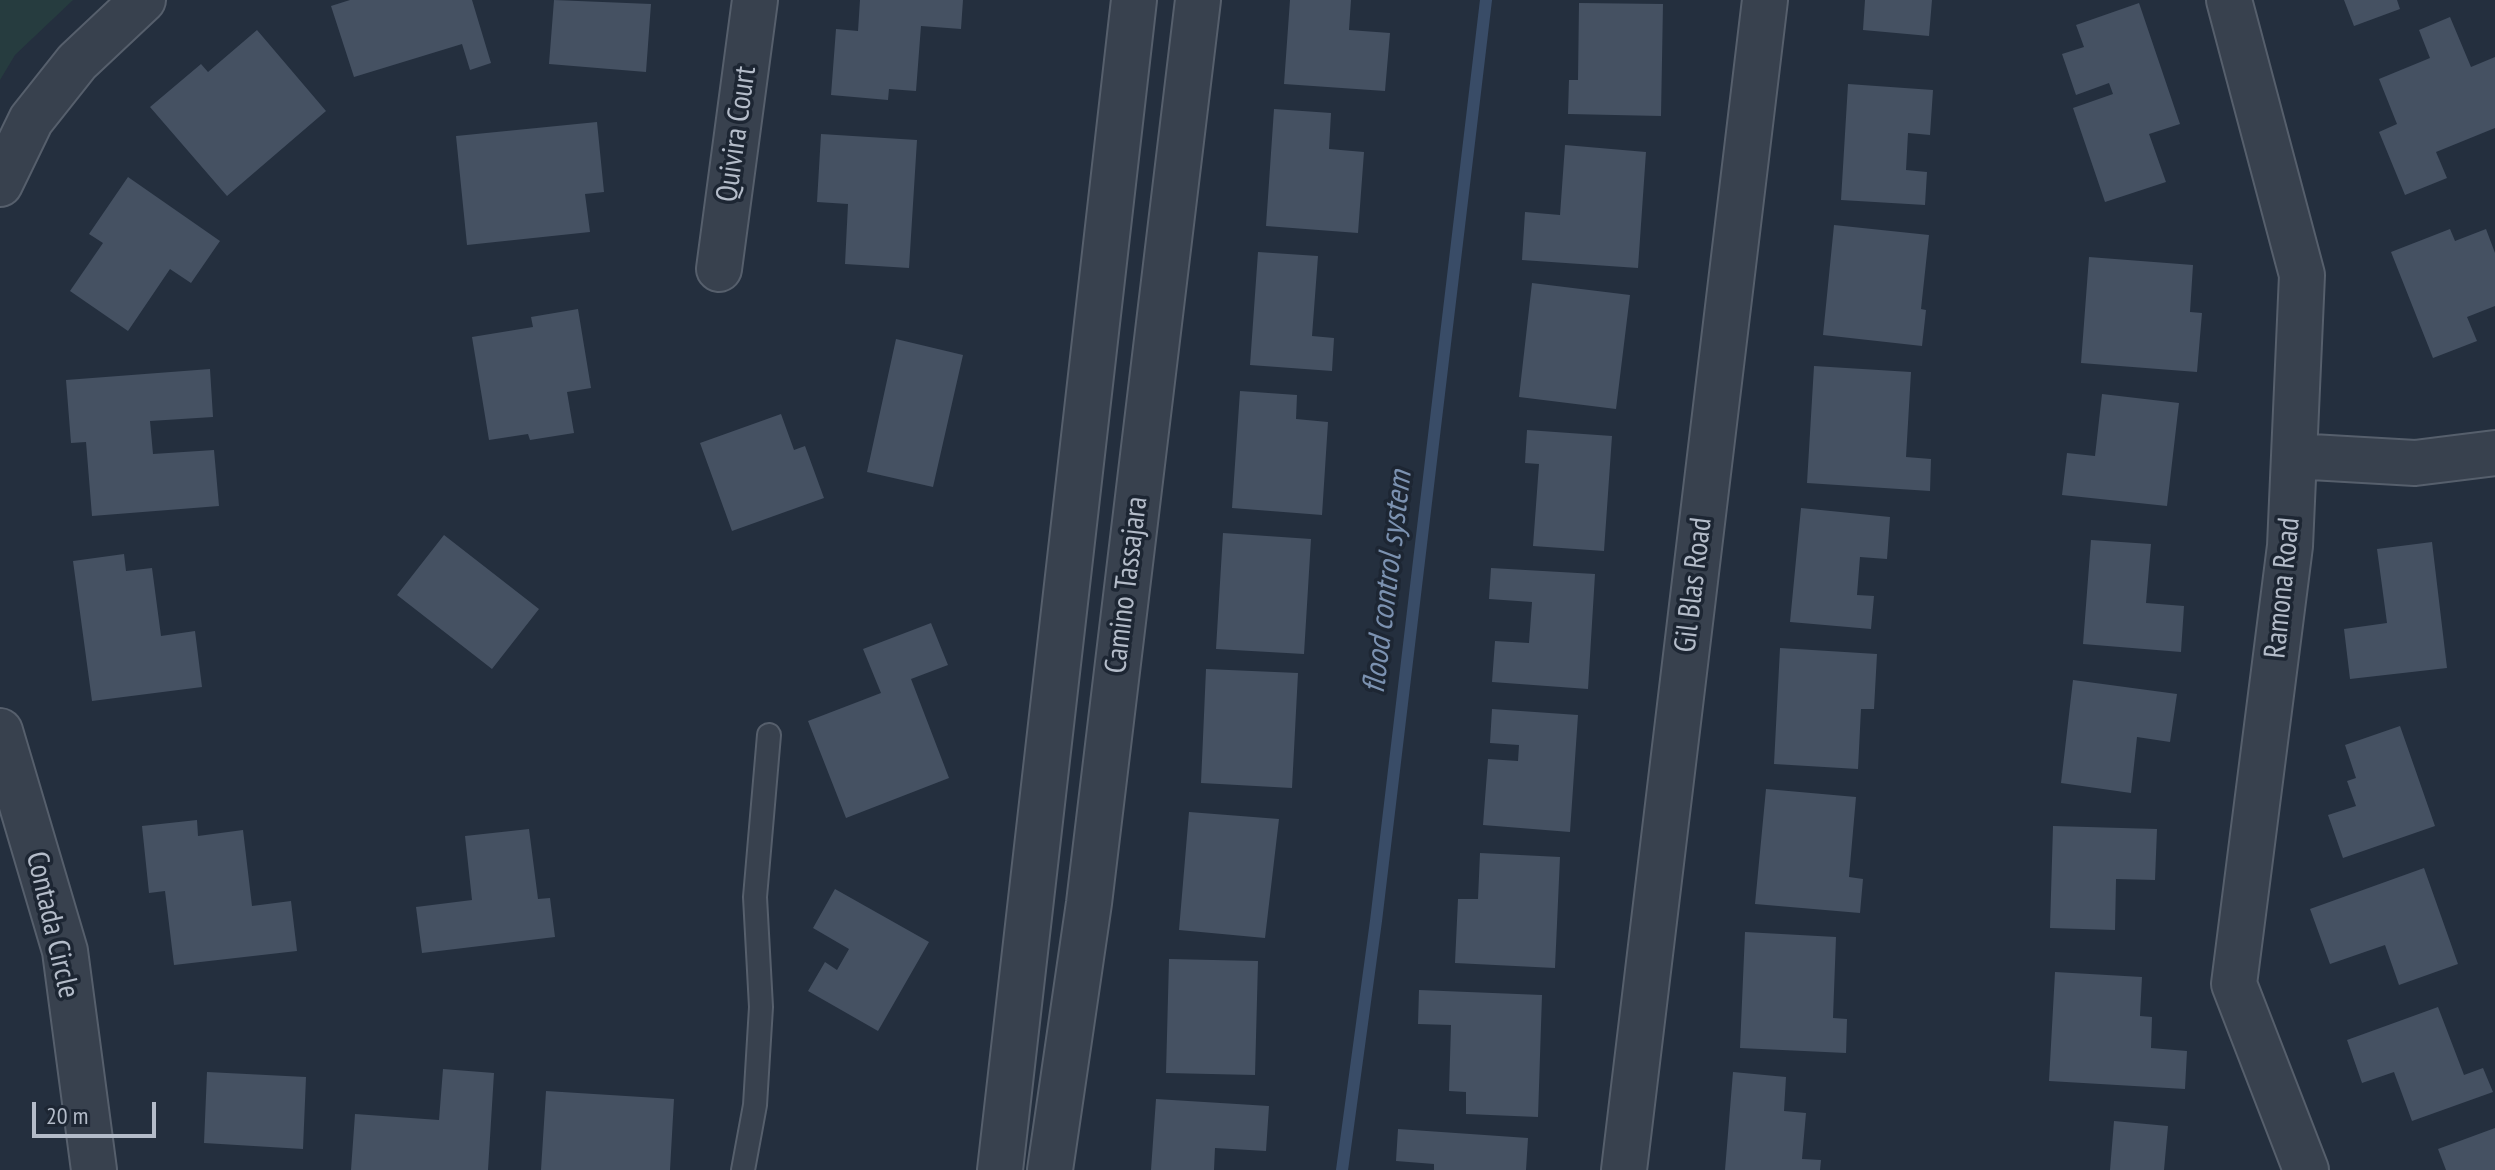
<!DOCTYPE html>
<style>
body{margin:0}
#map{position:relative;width:2495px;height:1170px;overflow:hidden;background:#242f3e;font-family:"PT Sans Narrow",sans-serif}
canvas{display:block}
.scale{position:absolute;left:32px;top:1102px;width:124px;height:36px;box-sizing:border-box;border:4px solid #b4bcc9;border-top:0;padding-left:10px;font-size:24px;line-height:28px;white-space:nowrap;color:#b4bcc9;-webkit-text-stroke:6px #1d2633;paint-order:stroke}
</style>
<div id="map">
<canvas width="2495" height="1170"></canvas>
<div class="scale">20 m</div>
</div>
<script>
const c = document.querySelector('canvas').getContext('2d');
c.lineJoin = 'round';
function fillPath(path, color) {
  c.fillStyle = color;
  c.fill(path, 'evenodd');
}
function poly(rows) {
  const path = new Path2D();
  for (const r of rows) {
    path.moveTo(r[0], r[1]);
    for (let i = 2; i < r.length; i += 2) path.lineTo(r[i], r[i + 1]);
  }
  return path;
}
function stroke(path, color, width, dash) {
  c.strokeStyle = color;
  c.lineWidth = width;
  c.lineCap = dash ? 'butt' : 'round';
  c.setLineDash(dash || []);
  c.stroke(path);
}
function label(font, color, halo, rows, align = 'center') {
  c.font = font + ' "PT Sans Narrow",sans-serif';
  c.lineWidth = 7;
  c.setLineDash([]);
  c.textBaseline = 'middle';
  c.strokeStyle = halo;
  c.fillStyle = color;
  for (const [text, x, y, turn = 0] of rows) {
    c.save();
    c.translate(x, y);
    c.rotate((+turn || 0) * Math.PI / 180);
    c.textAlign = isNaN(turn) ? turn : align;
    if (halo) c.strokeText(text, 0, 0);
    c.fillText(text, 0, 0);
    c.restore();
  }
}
fillPath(poly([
 [0,0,73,0,15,55,0,80]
]), '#263c3f');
stroke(poly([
 [1342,1170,1376,921,1486,0]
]), '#394c67', 12);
fillPath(poly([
 [350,0,472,0,491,63,470,70,462,44,354,77,331,6],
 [554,0,651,4,646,72,549,64],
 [860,0,963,0,961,29,921,26,916,91,889,89,888,100,831,95,836,29,858,31],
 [1290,0,1351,0,1349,30,1390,33,1385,91,1284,84],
 [1865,0,1932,0,1929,36,1863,30],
 [2344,0,2397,0,2400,9,2354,26],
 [1579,3,1663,4,1661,116,1568,114,1569,80,1578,80],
 [2139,3,2180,124,2149,134,2166,182,2105,202,2073,108,2113,94,2109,83,2076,95,2062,54,2084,47,2076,25],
 [2450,17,2471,67,2495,57,2495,128,2436,152,2447,178,2405,195,2379,132,2397,124,2379,79,2430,58,2419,30],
 [257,30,326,111,227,196,150,107,201,64,208,72],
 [1848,84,1933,90,1930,135,1908,133,1906,170,1927,172,1925,205,1841,200],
 [1274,109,1331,113,1329,149,1364,152,1358,233,1266,226],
 [597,122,604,192,585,194,590,232,467,245,456,136],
 [821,134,917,140,909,268,845,264,848,204,817,202],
 [1565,145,1646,152,1638,268,1522,260,1525,212,1560,215],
 [128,177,220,241,191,283,170,269,128,331,70,291,103,243,89,234],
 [1834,225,1929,235,1921,309,1926,310,1922,346,1823,335],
 [2450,229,2455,241,2486,229,2495,253,2495,306,2467,317,2477,341,2433,358,2391,252],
 [1258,252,1318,256,1312,336,1334,338,1332,371,1250,365],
 [2089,257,2193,265,2190,312,2202,313,2197,372,2081,363],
 [1532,283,1630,295,1616,409,1519,397],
 [578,309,591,388,567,392,574,433,530,440,528,434,489,440,472,337,533,327,531,317],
 [896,339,963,355,933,487,867,472],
 [1814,366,1911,372,1906,457,1931,459,1930,491,1807,483],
 [210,369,213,417,150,421,153,454,214,450,219,506,92,516,86,442,71,443,66,380],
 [1240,391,1297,395,1296,419,1328,422,1322,515,1232,508],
 [2102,394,2179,403,2167,506,2062,495,2067,453,2095,456],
 [781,414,794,450,805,446,824,498,732,531,700,443],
 [1527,430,1612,436,1604,551,1533,546,1539,464,1525,463],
 [1801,508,1890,517,1887,559,1860,557,1857,595,1874,596,1871,629,1790,622],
 [1223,533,1311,539,1304,654,1216,649],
 [444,535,539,609,492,669,397,595],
 [2091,540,2151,544,2146,603,2184,606,2181,652,2083,644],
 [2432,542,2447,668,2350,679,2344,629,2387,623,2377,549],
 [124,554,126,571,152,568,161,636,195,631,202,687,92,701,73,561],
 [1491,568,1595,574,1588,689,1492,682,1495,641,1529,643,1532,602,1489,599],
 [931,623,948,665,911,679,949,778,846,818,808,721,881,693,863,649],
 [1780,648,1877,654,1874,709,1861,709,1858,769,1774,764],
 [1206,669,1298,673,1292,788,1201,783],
 [2073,680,2177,694,2170,742,2137,737,2131,793,2061,783],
 [1492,709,1578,715,1570,832,1483,825,1488,759,1518,761,1519,745,1490,743],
 [2400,726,2435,826,2343,858,2328,815,2356,806,2347,781,2356,778,2345,745],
 [1766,789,1856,797,1849,877,1863,879,1860,913,1755,904],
 [1189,812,1279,819,1265,938,1179,930],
 [197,820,198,836,243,830,252,906,291,901,297,951,174,965,165,891,149,893,142,826],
 [2053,826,2157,829,2155,880,2116,879,2115,930,2050,928],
 [529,829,538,899,550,898,555,937,422,953,416,907,472,900,465,836],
 [1480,853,1560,857,1555,968,1455,963,1458,899,1478,899],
 [2424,868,2458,964,2399,985,2385,945,2330,964,2310,909],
 [835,889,929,942,878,1031,808,991,825,962,837,970,849,949,813,928],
 [1745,932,1836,937,1833,1018,1847,1019,1846,1053,1740,1048],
 [1169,959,1258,961,1255,1075,1166,1073],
 [2055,972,2142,977,2140,1016,2152,1017,2151,1048,2187,1051,2185,1089,2049,1081],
 [1419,990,1542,995,1538,1117,1466,1114,1466,1092,1449,1091,1451,1025,1418,1024],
 [2438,1007,2464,1075,2483,1068,2493,1092,2412,1121,2394,1072,2362,1083,2347,1040],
 [443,1069,494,1073,488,1170,351,1170,355,1114,439,1120],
 [207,1072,306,1077,303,1149,204,1143],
 [1733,1072,1786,1077,1784,1111,1806,1113,1802,1159,1821,1160,1820,1170,1725,1170],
 [546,1091,674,1099,670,1170,541,1170],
 [1156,1099,1269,1106,1266,1151,1215,1148,1214,1170,1151,1170],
 [2114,1121,2168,1126,2164,1170,2110,1170],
 [2495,1128,2495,1170,2446,1170,2438,1149],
 [1398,1129,1528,1138,1526,1170,1434,1170,1434,1164,1396,1161]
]), '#455162');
const service = poly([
 [743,1170,755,1105,761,1007,755,897,769,735]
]);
const minor = poly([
 [2229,0,2302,275,2290,546,2234,984,2306,1170],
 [0,184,31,120,77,62,143,0],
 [719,269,755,0],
 [2294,456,2415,463,2495,453],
 [0,731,65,951,94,1170],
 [1050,1170,1089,903,1198,0],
 [1624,1170,1765,0]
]);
const tertiary = poly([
 [1000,1170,1134,0]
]);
stroke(service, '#565f6c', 26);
stroke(minor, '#565f6c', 48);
stroke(tertiary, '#565f6c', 48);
stroke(service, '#38414e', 22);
stroke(minor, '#38414e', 44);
stroke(tertiary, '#38414e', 44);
label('30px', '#b4bcc9', '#1d2633', [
 ["Quivira Court",737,134,-82],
 ["Camino Tassajara",1127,585,-83],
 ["Gil Blas Road",1694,585,-83],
 ["Ramona Road",2283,588,-84],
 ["Contada Circle",52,925,77]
]);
label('italic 32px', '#7c92b1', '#1d2633', [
 ["flood control system",1388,582,-83]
]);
</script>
